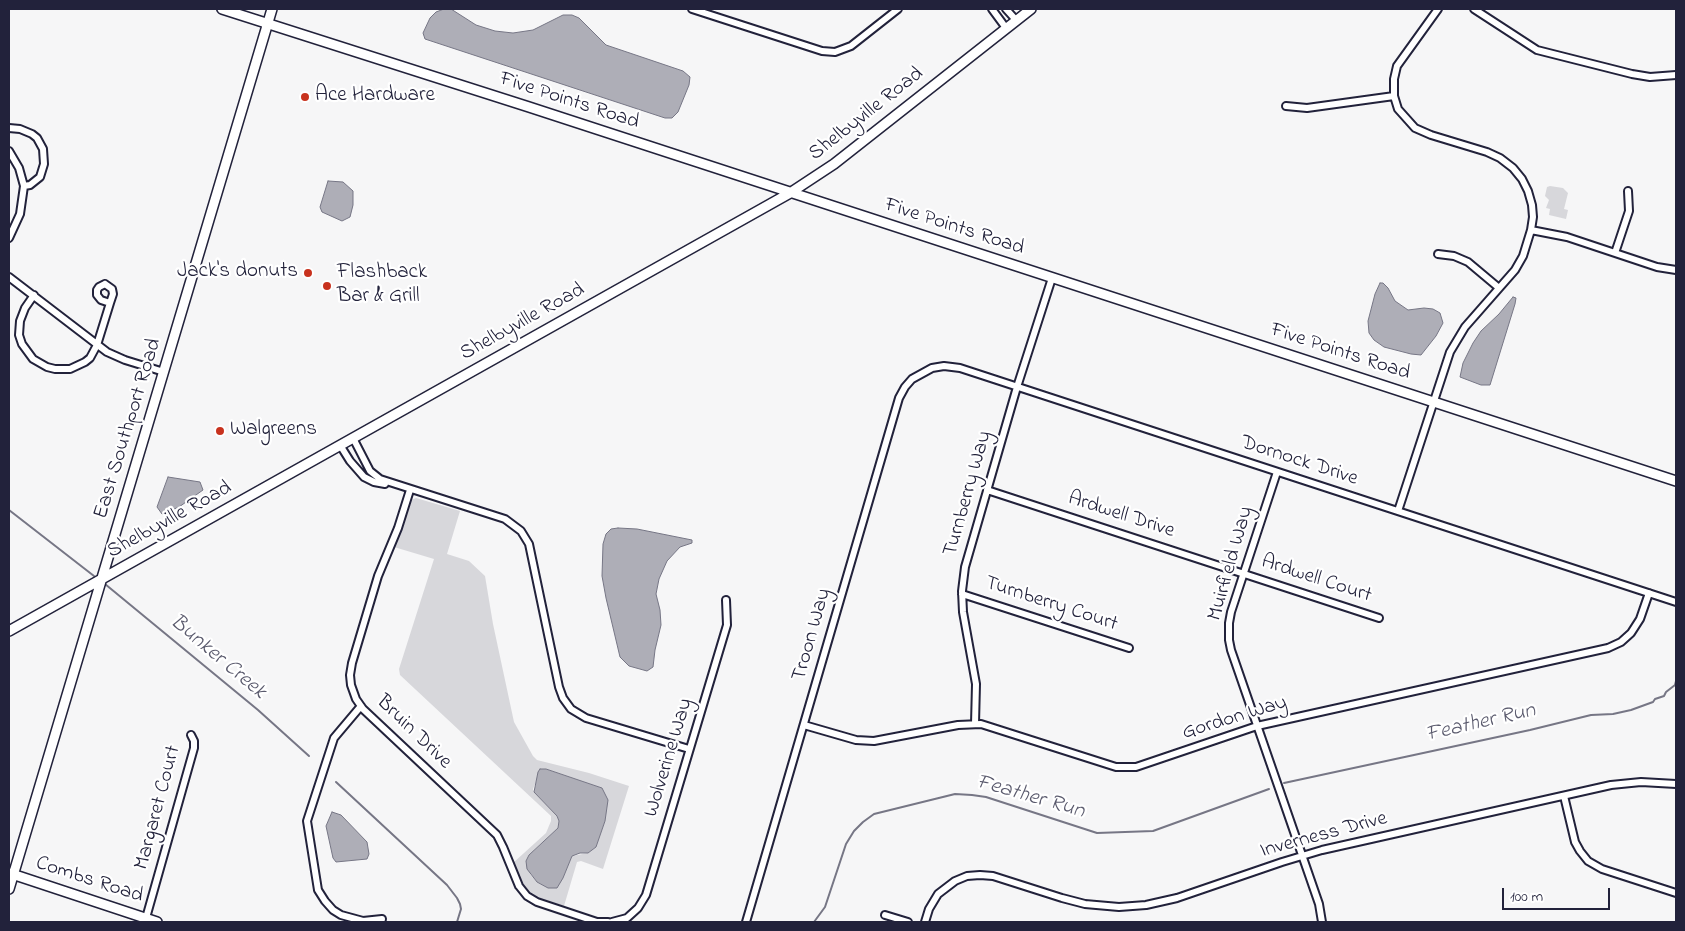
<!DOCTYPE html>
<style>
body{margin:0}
#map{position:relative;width:1685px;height:931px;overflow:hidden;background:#f6f6f7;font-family:"Indie Flower",sans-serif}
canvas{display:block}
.frame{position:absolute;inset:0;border:10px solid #22223b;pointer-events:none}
.scale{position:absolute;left:1502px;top:888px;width:108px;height:22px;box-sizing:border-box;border:2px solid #22223b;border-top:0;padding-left:6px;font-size:15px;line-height:18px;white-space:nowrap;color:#22223b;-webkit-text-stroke:4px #fff;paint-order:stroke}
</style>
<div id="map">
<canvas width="1685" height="931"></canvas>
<div class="frame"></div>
<div class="scale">100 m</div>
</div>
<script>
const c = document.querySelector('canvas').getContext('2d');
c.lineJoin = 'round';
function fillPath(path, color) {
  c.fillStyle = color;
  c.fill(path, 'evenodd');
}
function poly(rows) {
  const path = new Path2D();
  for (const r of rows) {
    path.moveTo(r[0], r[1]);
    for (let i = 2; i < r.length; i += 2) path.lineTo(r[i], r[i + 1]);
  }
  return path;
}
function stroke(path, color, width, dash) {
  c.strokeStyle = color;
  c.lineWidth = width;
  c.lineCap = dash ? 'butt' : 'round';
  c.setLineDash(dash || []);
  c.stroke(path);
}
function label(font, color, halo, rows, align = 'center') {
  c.font = font + ' "Indie Flower",sans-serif';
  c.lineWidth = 4.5;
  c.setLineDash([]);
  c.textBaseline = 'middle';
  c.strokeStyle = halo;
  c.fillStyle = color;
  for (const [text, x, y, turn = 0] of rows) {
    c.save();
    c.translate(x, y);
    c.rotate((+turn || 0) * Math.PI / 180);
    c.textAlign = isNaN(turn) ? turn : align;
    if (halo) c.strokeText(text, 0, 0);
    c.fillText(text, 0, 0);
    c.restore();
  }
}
fillPath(poly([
 [1550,186,1563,188,1568,193,1564,209,1568,210,1566,219,1549,215,1550,209,1546,208,1549,200,1545,196,1547,187],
 [416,498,460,511,447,554,469,561,485,576,493,624,514,722,533,756,537,760,589,773,629,786,603,869,581,861,577,862,564,906,540,899,526,889,513,863,546,833,551,821,551,816,400,675,399,669,434,559,394,547,411,500],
 [546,769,602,788,605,821,596,847,588,853,572,856,563,878,548,888,537,882,530,874,534,850,558,828,559,821,557,816,534,792,533,789,538,777]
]), '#d7d7db');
const water = poly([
 [444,9,451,9,476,25,495,31,513,33,533,30,563,15,572,15,579,18,606,45,683,71,690,77,689,85,678,112,672,118,665,118,425,39,423,33,430,18,436,12,444,9],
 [328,181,343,182,353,191,353,205,350,217,342,221,322,212,320,207,328,181],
 [1380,283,1383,283,1388,288,1395,301,1408,310,1424,308,1433,309,1440,313,1443,323,1436,336,1421,355,1411,354,1384,347,1374,340,1369,333,1368,321,1375,294,1380,283],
 [1513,297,1516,298,1515,304,1490,385,1481,385,1460,377,1463,363,1473,343,1481,331,1499,314,1513,297],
 [168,477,200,482,203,490,179,507,162,514,157,507,168,477],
 [618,528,637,529,692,540,692,543,680,547,667,561,659,579,656,594,660,610,661,625,655,650,653,667,647,671,629,666,620,657,606,598,602,576,603,544,606,534,611,529,618,528],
 [540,769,546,769,602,788,608,800,605,821,596,847,588,853,580,853,572,856,563,878,557,888,548,888,537,882,527,869,526,861,529,855,558,828,559,821,557,816,534,792,538,772,540,769],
 [332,812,341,815,367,842,369,854,367,859,336,862,333,858,326,826,332,812]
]);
fillPath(water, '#aeaeb7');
stroke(water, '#767685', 1);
stroke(poly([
 [9,510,94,576],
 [105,584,258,710,309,756],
 [336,782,447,885,457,898,460,904,461,909,457,922],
 [1284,783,1530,730,1591,715,1613,714,1631,710,1653,702,1655,699,1664,696,1666,692,1675,685,1676,681],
 [814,922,825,907,846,844,854,831,863,822,874,814,955,794,972,795,986,797,1097,833,1153,831,1269,789]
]), '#767685', 2);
const street = poly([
 [692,9,822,51,835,52,851,46,898,9],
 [992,9,1006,28],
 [1006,9,1016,20],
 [1474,9,1537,50,1632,74,1650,77,1676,75],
 [1286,106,1307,108,1394,96],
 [9,128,20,129,32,134,37,138,43,149,44,164,40,177,30,185,24,186],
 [9,151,19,168,24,186,20,214,9,238],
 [1531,230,1567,237,1657,267,1676,270],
 [1615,253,1629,211,1628,191],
 [1438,254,1454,256,1468,262,1499,288],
 [9,277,107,352,125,360,164,372],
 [105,284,112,289,113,294,110,303,101,300,97,295,97,290,99,287,105,284],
 [34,295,25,308,20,321,19,335,22,344,33,359,47,367,55,369,70,369,85,362,90,358,97,345,110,303],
 [353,438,370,471,380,479,505,519,521,531,529,544,559,687,563,698,571,709,586,718,689,749],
 [340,445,350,461,364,477,374,482,385,484],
 [1277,472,1231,612,1229,623,1229,640,1231,650,1319,904,1322,922],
 [410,490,398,528,378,576,352,663,350,675,351,685,356,699,363,709,497,835,503,847,519,886,527,896,537,902,597,922,608,922],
 [987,490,1379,618],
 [1398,511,1450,352,1465,327,1515,270,1523,256,1531,230,1533,217,1532,205,1528,191,1522,179,1513,168,1500,158,1487,152,1431,135,1415,128,1398,109,1394,96,1394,79,1397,66,1438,9],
 [962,594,1129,648],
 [361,706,334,738,307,821,318,890,325,901,333,910,341,915,363,921,382,919],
 [975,724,976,684,963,612,962,591,965,567,1017,387,1052,278],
 [804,725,856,740,874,741,958,725,981,724,1116,767,1136,767,1257,726,1608,648,1621,642,1631,633,1640,619,1649,593],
 [1564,796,1575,842,1580,851,1588,861,1602,869,1676,893],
 [885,915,908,922],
 [146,918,194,748,194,741,191,735],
 [612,922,627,918,638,908,646,895,727,625,726,600],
 [746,922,899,398,905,387,912,379,932,368,944,366,960,368,1676,602],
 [925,922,929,909,938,894,955,881,967,876,980,875,993,876,1062,898,1085,904,1119,907,1146,905,1177,898,1282,862,1322,850,1611,785,1641,782,1676,784]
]);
const secondary = poly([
 [222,9,529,107,1676,481],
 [9,631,790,193,834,164,1031,9],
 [9,873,157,922],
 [9,889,272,9]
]);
stroke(street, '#22223b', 10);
stroke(secondary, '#22223b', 12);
stroke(street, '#fff', 6);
stroke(secondary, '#fff', 9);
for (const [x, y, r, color] of [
 [305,97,5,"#c8321e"],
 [308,273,5,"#c8321e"],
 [327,286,5,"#c8321e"],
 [220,431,5,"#c8321e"]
]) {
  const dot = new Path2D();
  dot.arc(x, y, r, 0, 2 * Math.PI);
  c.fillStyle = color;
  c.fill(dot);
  stroke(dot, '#fff', 2);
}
label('21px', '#22223b', '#fff', [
 ["Ace Hardware",315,97],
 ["Jack's donuts",298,273,"right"],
 ["Flashback",337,274],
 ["Bar & Grill",337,298],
 ["Walgreens",230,431]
], 'left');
label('21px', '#22223b', '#fff', [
 ["Five Points Road",569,102,18],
 ["Shelbyville Road",867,115,-38],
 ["Five Points Road",954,228,18],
 ["Shelbyville Road",523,323,-29],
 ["Five Points Road",1340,353,18],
 ["East Southport Road",129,429,-73],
 ["Dornock Drive",1299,462,18],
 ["Turnberry Way",969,494,-74],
 ["Ardwell Drive",1121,516,18],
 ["Shelbyville Road",170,521,-29],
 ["Muirfield Way",1232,564,-74],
 ["Ardwell Court",1316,580,18],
 ["Turnberry Court",1051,605,18],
 ["Troon Way",813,635,-74],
 ["Gordon Way",1235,719,-17],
 ["Bruin Drive",413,733,44],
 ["Wolverine Way",670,758,-73],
 ["Margaret Court",159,808,-75],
 ["Inverness Drive",1324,836,-15],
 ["Combs Road",89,881,18]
]);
label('italic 22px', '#5a5a6d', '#fff', [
 ["Bunker Creek",217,658,40],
 ["Feather Run",1481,724,-13],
 ["Feather Run",1030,798,16]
]);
</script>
